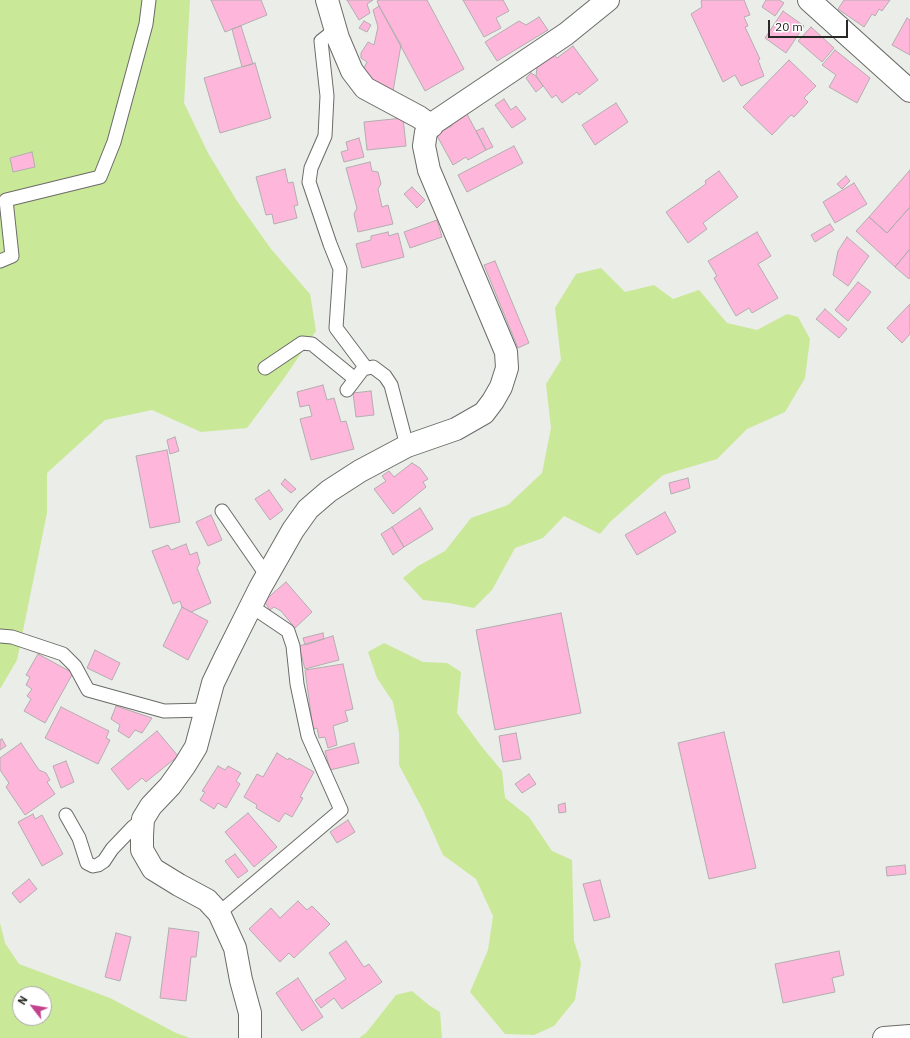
<!DOCTYPE html>
<style>
body{margin:0}
#map{position:relative;width:910px;height:1038px;overflow:hidden;background:#ebede8;font-family:"IBM Plex Sans",sans-serif}
canvas{display:block}
.north{position:absolute;left:12px;top:986px;width:40px;height:40px;box-sizing:border-box;background:#fff;border:1px solid #a9a9a9;border-radius:50%;rotate:301deg;font-size:11px;font-weight:700;line-height:16px;text-align:center;color:#282827}
.north::after{content:'';display:block;margin:auto;width:14px;height:18px;background:#c2428d;clip-path:polygon(50% 0,100% 100%,50% 72%,0 100%)}
.scale{position:absolute;left:768px;top:20px;width:80px;height:18px;box-sizing:border-box;border:2px solid #282827;border-top:0;padding-left:5px;font-size:12px;line-height:14px;white-space:nowrap;color:#282827;-webkit-text-stroke:3px #fff;paint-order:stroke}
</style>
<div id="map">
<canvas width="910" height="1038"></canvas>
<div class="north">N</div>
<div class="scale">20 m</div>
</div>
<script>
const c = document.querySelector('canvas').getContext('2d');
c.lineJoin = 'round';
function fillPath(path, color) {
  c.fillStyle = color;
  c.fill(path, 'evenodd');
}
function poly(rows) {
  const path = new Path2D();
  for (const r of rows) {
    path.moveTo(r[0], r[1]);
    for (let i = 2; i < r.length; i += 2) path.lineTo(r[i], r[i + 1]);
  }
  return path;
}
function stroke(path, color, width, dash) {
  c.strokeStyle = color;
  c.lineWidth = width;
  c.lineCap = dash ? 'butt' : 'round';
  c.setLineDash(dash || []);
  c.stroke(path);
}
fillPath(poly([
 [0,0,190,0,184,103,208,153,237,201,271,249,310,294,316,331,285,377,247,428,201,432,152,410,105,420,47,473,47,513,17,660,0,689],
 [601,268,625,292,654,285,673,299,699,290,727,323,757,330,787,314,798,317,810,339,805,378,785,412,747,429,717,459,663,475,610,522,600,534,564,516,543,538,515,548,492,590,474,608,449,603,423,600,403,578,418,566,445,551,471,518,508,505,542,473,551,428,546,384,561,360,555,308,576,274],
 [384,643,423,662,447,663,461,672,457,713,482,747,502,771,505,798,529,817,552,851,572,860,574,941,581,963,575,1000,554,1026,534,1035,505,1034,470,992,488,950,493,916,476,879,443,855,423,810,399,765,399,733,393,702,377,678,368,652],
 [0,923,5,943,19,964,110,998,176,1033,190,1038,0,1038],
 [20,994,44,994,44,1018,20,1018],
 [412,991,430,1006,440,1012,442,1038,359,1038,366,1033,396,995]
]), '#c9e898');
const building = poly([
 [211,0,261,0,267,15,225,32,211,0],
 [347,0,373,0,367,4,370,13,359,20,347,0],
 [379,0,427,0,464,69,425,91,379,6,377,1,379,0],
 [463,0,503,0,509,11,496,18,501,28,484,37,463,0],
 [702,0,744,0,750,15,744,17,748,26,745,27,760,59,758,60,764,76,741,86,735,75,723,82,691,14,702,7,701,1,702,0],
 [766,0,779,0,784,3,775,16,762,7,766,0],
 [844,0,890,0,882,11,879,9,875,16,872,14,864,27,838,9,844,0],
 [379,6,401,45,393,91,370,80,364,68,367,62,361,58,361,53,368,42,374,45,378,27,373,10,379,6],
 [783,11,804,26,786,53,765,38,783,11],
 [539,17,548,30,497,61,485,42,519,21,526,25,539,17],
 [907,18,910,20,910,55,892,45,907,18],
 [364,21,371,25,367,32,359,28,364,21],
 [241,26,253,64,242,67,232,29,241,26],
 [811,27,834,48,822,62,798,41,811,27],
 [573,46,598,80,579,95,577,92,562,103,556,95,552,98,536,76,537,67,554,55,557,58,573,46],
 [835,50,870,78,857,103,829,87,836,75,822,65,835,50],
 [789,60,816,86,804,98,808,102,794,117,791,115,772,135,743,107,789,60],
 [255,63,271,118,220,133,204,78,255,63],
 [531,73,536,76,543,86,536,92,526,78,531,73],
 [504,99,511,110,516,106,526,119,512,128,495,105,504,99],
 [616,103,628,122,595,145,582,125,616,103],
 [467,114,486,150,468,160,466,157,453,165,436,134,452,126,451,123,467,114],
 [403,118,406,146,367,150,364,122,403,118],
 [483,128,493,147,486,150,476,131,483,128],
 [359,138,364,157,344,162,341,152,348,150,346,142,359,138],
 [514,146,523,163,467,192,458,175,514,146],
 [32,152,35,167,13,172,10,158,32,152],
 [370,162,372,171,378,172,381,184,378,189,382,207,388,205,393,224,358,232,354,214,357,208,346,168,370,162],
 [285,169,288,183,293,182,298,205,294,206,297,218,274,224,272,214,266,215,256,177,285,169],
 [910,170,910,207,887,233,869,217,910,170],
 [719,171,738,197,703,223,707,229,688,243,666,212,706,184,705,181,719,171],
 [846,176,850,181,842,189,837,184,846,176],
 [854,183,867,204,835,223,823,202,854,183],
 [412,187,425,200,417,208,404,194,412,187],
 [910,207,910,249,895,267,856,231,869,217,887,233,910,207],
 [437,220,442,237,410,248,404,232,437,220],
 [830,224,834,230,815,242,811,235,830,224],
 [388,232,389,236,398,233,404,257,362,268,356,244,371,240,371,236,388,232],
 [757,232,771,256,758,264,778,298,752,313,749,308,736,316,714,278,717,276,708,261,757,232],
 [847,237,869,256,848,286,833,275,838,251,847,237],
 [910,249,910,277,909,279,895,267,910,249],
 [495,261,529,343,518,348,484,265,495,261],
 [858,282,871,292,848,321,835,310,858,282],
 [910,304,910,334,902,343,887,328,910,304],
 [825,309,847,329,839,338,816,319,825,309],
 [323,385,327,400,334,398,341,422,346,421,354,449,311,460,300,419,312,416,309,405,300,407,297,392,323,385],
 [371,391,374,415,356,417,353,393,371,391],
 [175,437,179,451,170,454,167,440,175,437],
 [167,450,180,522,150,528,136,456,167,450],
 [412,463,420,468,428,479,423,482,426,487,393,514,374,489,386,481,382,476,389,471,394,477,412,463],
 [688,478,690,488,671,494,669,483,688,478],
 [285,479,296,489,291,493,281,484,285,479],
 [269,490,283,510,270,520,255,499,269,490],
 [420,508,433,529,404,547,392,527,420,508],
 [665,512,676,532,637,555,625,535,665,512],
 [211,515,222,540,208,546,196,522,211,515],
 [392,527,404,547,393,555,381,534,392,527],
 [186,544,190,555,197,552,200,563,197,568,211,603,191,612,182,607,180,601,173,604,152,551,168,545,171,550,186,544],
 [286,582,312,612,295,628,281,611,274,607,270,610,264,601,286,582],
 [182,607,208,621,188,660,163,646,182,607],
 [561,613,581,713,495,730,476,630,561,613],
 [323,633,324,639,305,645,303,638,323,633],
 [333,636,339,660,305,669,299,646,333,636],
 [95,650,120,663,112,680,87,668,95,650],
 [38,654,73,673,45,723,24,711,31,699,27,696,32,689,26,685,30,677,26,675,38,654],
 [343,664,353,709,345,711,348,721,333,726,337,745,328,748,325,737,319,738,317,728,313,729,305,670,343,664],
 [116,706,152,718,142,733,135,730,129,738,118,731,120,725,111,719,116,706],
 [61,707,109,731,106,738,110,740,98,764,45,738,61,707],
 [157,731,178,756,146,782,142,778,128,790,111,769,157,731],
 [724,732,756,868,709,879,678,743,724,732],
 [516,733,521,759,503,762,499,736,516,733],
 [2,739,6,746,0,750,0,740,2,739],
 [21,743,39,770,46,773,50,780,47,782,55,794,25,815,6,787,9,783,0,770,0,758,21,743],
 [354,743,359,763,330,770,325,751,354,743],
 [277,753,288,760,289,758,314,772,300,797,303,798,292,817,285,813,279,822,256,808,257,805,244,797,257,774,263,777,277,753],
 [66,761,74,782,61,788,53,766,66,761],
 [218,766,225,770,228,766,241,773,236,781,240,784,226,808,218,803,214,809,200,800,205,792,202,791,218,766],
 [529,774,536,784,522,793,515,784,529,774],
 [565,803,566,812,559,813,558,805,565,803],
 [248,813,277,847,254,867,225,832,248,813],
 [33,814,35,819,42,815,63,854,42,866,18,822,33,814],
 [348,820,355,832,337,843,330,832,348,820],
 [235,854,248,871,238,878,225,861,235,854],
 [905,865,906,874,887,876,886,867,905,865],
 [29,879,37,889,20,903,12,893,29,879],
 [600,880,610,917,594,921,583,884,600,880],
 [298,901,307,910,312,906,330,924,294,958,289,953,280,962,249,929,271,908,280,918,298,901],
 [169,928,199,932,196,957,191,957,186,1001,160,998,169,928],
 [116,933,131,937,120,981,105,977,116,933],
 [346,941,364,967,369,964,382,982,342,1009,334,998,321,1008,315,1000,346,979,329,953,346,941],
 [839,951,844,975,832,978,835,992,783,1003,775,964,839,951],
 [298,978,323,1017,302,1031,276,993,298,978]
]);
fillPath(building, '#feb7da');
stroke(building, '#b2adaf', 1);
const service = poly([
 [335,30,321,41,327,96,325,136,311,168,309,182,330,244,340,269,336,328,366,368],
 [0,261,12,256,6,200,100,177,114,142,146,24,149,0],
 [265,368,302,343,312,344,355,379],
 [347,390,363,369,373,367,385,376,391,385,407,446],
 [222,511,267,576],
 [0,636,12,637,63,654,75,666,88,690,164,711,206,710],
 [66,815,79,838,87,863,93,866,98,865,104,861,112,849,133,827,143,819],
 [219,913,341,810,308,736,297,684,293,646,288,631,251,606]
]);
const minor = poly([
 [327,0,338,38,352,71,365,88,419,117,432,126],
 [809,0,910,91],
 [250,1038,250,1013,241,980,235,948,219,913,207,900,179,885,153,869,142,850,142,835,143,819,151,806,170,786,185,765,196,747,213,683,225,658,260,588,293,530,308,509,329,491,360,471,407,446,456,429,484,413,493,401,501,387,507,368,506,352,429,170,424,146,426,132,435,122,566,34,608,0]
]);
const primary = poly([
 [884,1038,910,1036]
]);
stroke(service, '#6a6c68', 15);
stroke(minor, '#6a6c68', 24);
stroke(primary, '#6a6c68', 24);
stroke(service, '#fff', 13);
stroke(minor, '#fff', 22);
stroke(primary, '#fff', 22);
</script>
